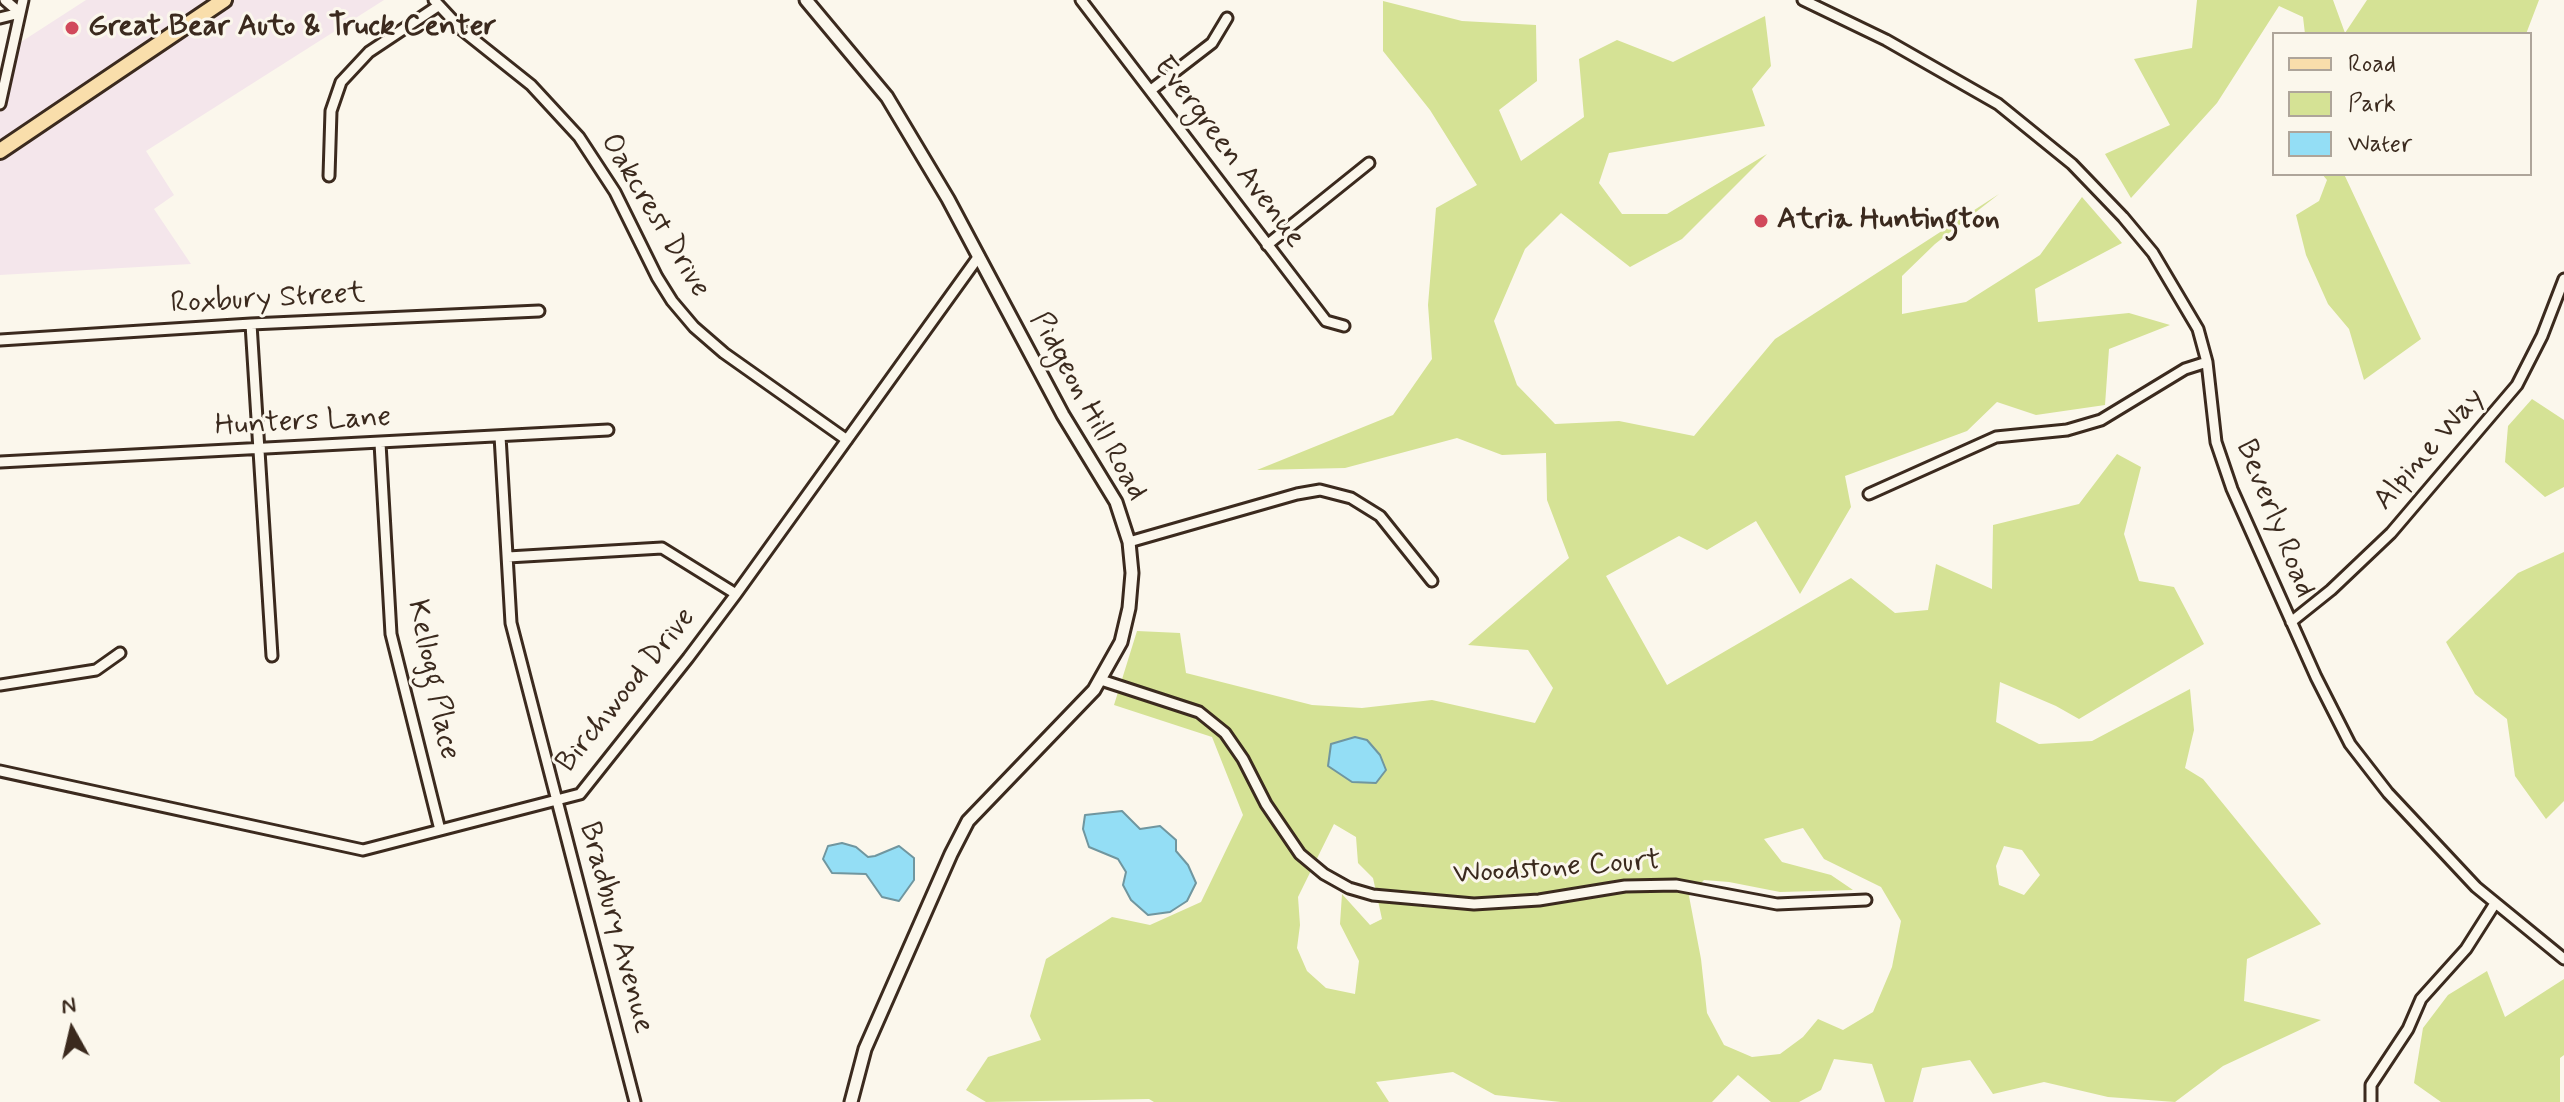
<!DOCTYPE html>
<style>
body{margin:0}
#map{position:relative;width:2564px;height:1102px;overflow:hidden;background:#fbf7ec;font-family:Mynerve,sans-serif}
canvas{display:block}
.legend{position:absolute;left:2272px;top:32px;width:260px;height:144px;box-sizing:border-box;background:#fbf7ec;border:2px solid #aea59a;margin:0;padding:10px 14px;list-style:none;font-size:24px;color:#3b2a1e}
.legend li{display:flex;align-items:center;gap:16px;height:40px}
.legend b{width:40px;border:2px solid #aea59a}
.north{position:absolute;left:32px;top:990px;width:80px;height:80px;-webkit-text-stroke:6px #fbf7ec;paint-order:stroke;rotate:352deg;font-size:22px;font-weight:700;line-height:32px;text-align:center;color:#3b2a1e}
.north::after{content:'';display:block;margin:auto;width:28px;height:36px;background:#3b2a1e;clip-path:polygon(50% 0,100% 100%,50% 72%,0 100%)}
</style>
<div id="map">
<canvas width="2564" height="1102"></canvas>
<ul class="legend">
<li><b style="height:10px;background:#f9deab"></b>Road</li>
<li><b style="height:22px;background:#d5e295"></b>Park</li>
<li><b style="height:22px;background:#94def5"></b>Water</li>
</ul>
<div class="north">N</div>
</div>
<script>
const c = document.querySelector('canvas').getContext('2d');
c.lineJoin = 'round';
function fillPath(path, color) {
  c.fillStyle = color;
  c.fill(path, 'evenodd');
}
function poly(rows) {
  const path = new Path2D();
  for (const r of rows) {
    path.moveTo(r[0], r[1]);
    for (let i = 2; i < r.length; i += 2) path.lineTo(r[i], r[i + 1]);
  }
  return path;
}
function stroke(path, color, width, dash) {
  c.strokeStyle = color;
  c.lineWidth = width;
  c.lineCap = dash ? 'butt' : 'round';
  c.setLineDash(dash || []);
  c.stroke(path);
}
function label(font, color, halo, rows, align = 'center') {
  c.font = font + ' Mynerve,sans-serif';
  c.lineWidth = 6;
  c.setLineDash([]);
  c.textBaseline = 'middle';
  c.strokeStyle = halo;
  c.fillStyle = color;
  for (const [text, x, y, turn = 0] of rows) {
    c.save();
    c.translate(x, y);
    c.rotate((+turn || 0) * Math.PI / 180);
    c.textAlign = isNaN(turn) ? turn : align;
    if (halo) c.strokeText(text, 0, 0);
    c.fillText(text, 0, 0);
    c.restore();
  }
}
fillPath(poly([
 [86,0,384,0,146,151,174,195,154,209,191,264,0,275,0,71,4,53]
]), '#f4e6eb');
fillPath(poly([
 [2197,0,2333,0,2345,33,2367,0,2539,0,2526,34,2305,34,2303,17,2279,6,2217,103,2131,198,2105,154,2170,125,2134,59,2192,48],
 [1383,1,1462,21,1536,25,1537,81,1499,110,1521,161,1584,117,1579,59,1617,40,1673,62,1765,16,1771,66,1752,89,1765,126,1609,153,1599,183,1622,214,1667,214,1767,154,1682,239,1630,267,1561,213,1525,249,1494,321,1517,385,1555,424,1619,421,1694,436,1775,339,1999,194,1935,244,1902,276,1902,314,1966,302,2004,278,2040,255,2082,197,2122,243,2035,289,2038,322,2129,313,2170,325,2109,349,2105,405,2036,415,1997,402,1967,431,1845,476,1851,507,1800,594,1756,521,1707,550,1679,536,1606,576,1667,685,1851,578,1895,613,1928,610,1936,564,1992,589,1993,525,2079,504,2117,454,2141,467,2124,534,2139,581,2174,587,2204,644,2079,719,2056,706,2000,682,1996,722,2039,744,2092,741,2190,689,2194,730,2185,768,2203,779,2321,924,2247,959,2244,1001,2321,1020,2223,1066,2175,1102,2108,1097,2044,1082,1993,1094,1970,1060,1922,1068,1913,1102,1885,1102,1872,1064,1834,1059,1821,1090,1799,1102,1771,1102,1738,1075,1712,1102,1561,1102,1495,1095,1453,1072,1376,1082,1389,1102,1154,1102,1149,1099,986,1102,966,1090,988,1057,1041,1040,1030,1016,1046,959,1112,917,1150,925,1201,902,1243,815,1212,737,1114,705,1137,631,1180,633,1186,673,1312,705,1362,708,1432,700,1535,723,1553,688,1528,650,1468,645,1569,558,1547,500,1546,453,1502,455,1457,438,1345,468,1257,470,1393,415,1432,359,1428,305,1436,208,1477,185,1430,110,1383,51],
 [1334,824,1356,837,1358,863,1373,878,1382,919,1370,925,1342,894,1340,924,1359,961,1355,994,1326,988,1307,971,1297,948,1300,925,1298,897],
 [1803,828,1824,859,1881,887,1901,921,1892,967,1873,1012,1843,1030,1818,1019,1803,1037,1780,1054,1752,1057,1724,1045,1707,1013,1701,959,1689,896,1704,880,1729,882,1780,892,1853,890,1831,875,1782,862,1764,839],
 [2004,846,2022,850,2040,875,2024,895,1999,885,1996,866],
 [2322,174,2344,174,2421,339,2364,380,2349,329,2328,304,2306,255,2296,215,2319,201,2327,180],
 [2532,399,2564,420,2564,487,2545,497,2505,462,2508,426],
 [2564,552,2564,801,2546,819,2515,776,2507,719,2475,694,2446,642,2518,573],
 [2487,971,2505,1017,2564,979,2564,1055,2560,1058,2560,1102,2441,1102,2414,1083,2423,1028,2448,995]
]), '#d5e295');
const water = poly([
 [1355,737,1367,740,1380,755,1386,770,1376,783,1352,782,1328,766,1331,744,1355,737],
 [1122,811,1140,829,1160,826,1176,840,1176,851,1188,865,1196,883,1187,901,1170,912,1148,915,1131,900,1123,885,1126,872,1118,859,1089,847,1083,829,1085,815,1122,811],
 [842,843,856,847,868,857,875,856,899,846,914,858,914,880,899,901,882,897,866,874,832,873,823,859,828,846,842,843]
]);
fillPath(water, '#94def5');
stroke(water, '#70969f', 2);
const minor = poly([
 [5,0,20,13],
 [434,0,462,30,531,85,579,137,615,192,657,277,672,301,694,327,724,353,847,440],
 [1081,0,1326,321,1344,326],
 [1803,0,1886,40,1998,104,2072,164,2123,217,2153,253,2198,329,2207,362,2216,442,2232,489,2316,677,2350,744,2388,793,2476,887,2564,959],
 [0,18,20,13],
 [1151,90,1212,43,1227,18],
 [0,104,23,0],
 [329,176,331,111,341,82,369,52,438,6],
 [1267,245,1369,163],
 [251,324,272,656],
 [0,340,251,324,539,311],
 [500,436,511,623,635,1102],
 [380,443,391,634,440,830],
 [0,462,608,430],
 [1869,494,1996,437,2067,430,2101,420,2185,369,2207,362],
 [1129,542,1297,494,1320,490,1351,498,1380,516,1432,581],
 [508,557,662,548,736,594],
 [2291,622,2331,590,2391,533,2517,385,2542,336,2564,279],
 [1101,680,1199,712,1225,733,1243,759,1266,804,1300,854,1324,874,1349,888,1373,895,1474,904,1539,900,1625,886,1676,885,1777,904,1866,900],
 [0,685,96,670,120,653],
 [0,771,363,850,580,794,688,658,736,594,979,256],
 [2371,1102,2371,1085,2408,1029,2421,999,2466,949,2494,905]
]);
const tertiary = poly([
 [806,0,887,97,948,199,1063,415,1116,502,1129,542,1132,573,1129,608,1121,642,1094,690,968,821,951,854,865,1049,851,1102]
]);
const primary = poly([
 [0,151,224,0]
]);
stroke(minor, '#3b2a1e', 15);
stroke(tertiary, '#3b2a1e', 17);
stroke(primary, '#3b2a1e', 20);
stroke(minor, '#fbf7ec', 9);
stroke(tertiary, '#fbf7ec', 11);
stroke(primary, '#f9deab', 14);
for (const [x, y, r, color] of [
 [72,28,8,"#d1495b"],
 [1761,221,8,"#d1495b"]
]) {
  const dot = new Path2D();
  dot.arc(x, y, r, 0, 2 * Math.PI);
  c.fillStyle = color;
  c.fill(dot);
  stroke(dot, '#fbf7ec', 3);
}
label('bold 30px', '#3b2a1e', '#fbf7ec', [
 ["Great Bear Auto & Truck Center",88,28],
 ["Atria Huntington",1777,221]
], 'left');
label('30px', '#3b2a1e', '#fbf7ec', [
 ["Evergreen Avenue",1228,153,53],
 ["Oakcrest Drive",654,216,59],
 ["Roxbury Street",268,300,-3],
 ["Pidgeon Hill Road",1087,407,61],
 ["Hunters Lane",303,423,-3],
 ["Alpine Way",2430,450,-49],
 ["Beverly Road",2274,519,68],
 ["Kellogg Place",432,680,78],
 ["Birchwood Drive",627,691,-51],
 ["Woodstone Court",1557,869,-4],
 ["Bradbury Avenue",615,928,75]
]);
</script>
